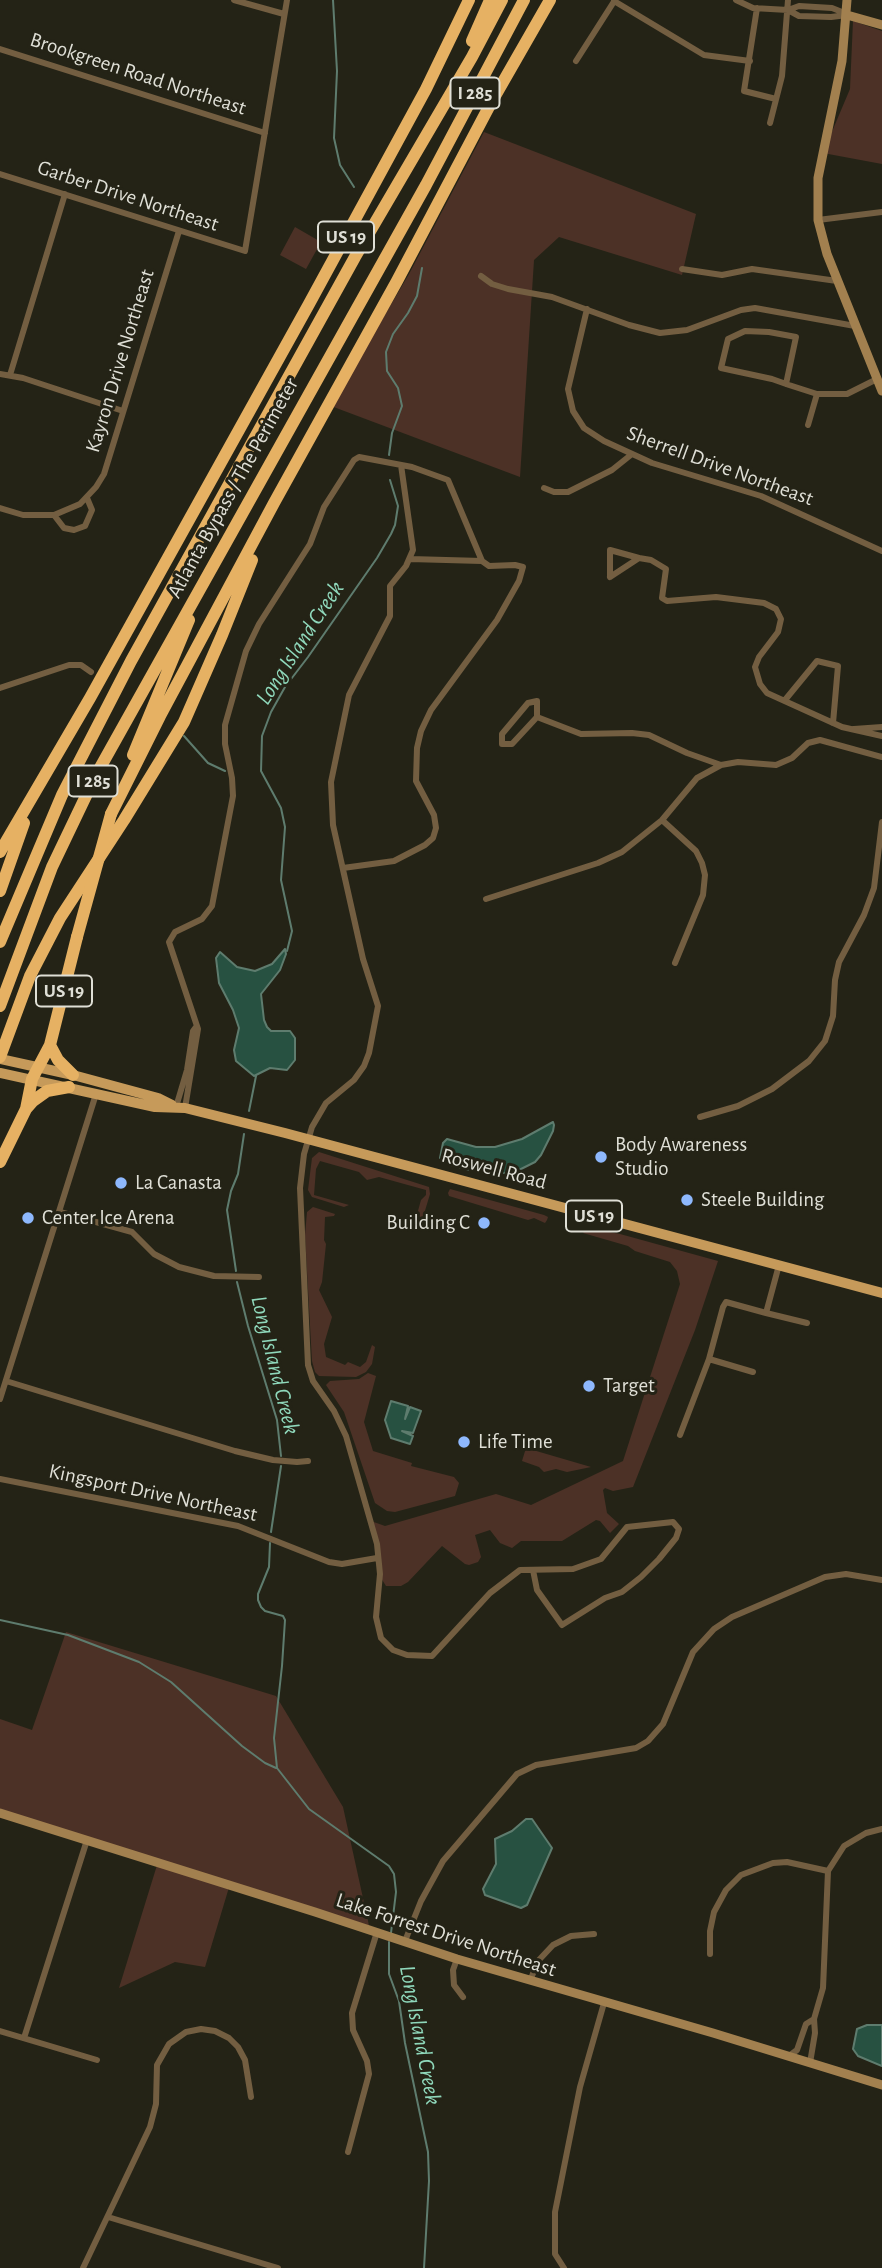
<!DOCTYPE html>
<style>
body{margin:0}
canvas{display:block;background:#242316}
</style>
<canvas width="882" height="2268"></canvas>
<script>
const c = document.querySelector('canvas').getContext('2d');
c.lineJoin = 'round';
function fillPath(path, color) {
  c.fillStyle = color;
  c.fill(path, 'evenodd');
}
function poly(rows) {
  const path = new Path2D();
  for (const r of rows) {
    path.moveTo(r[0], r[1]);
    for (let i = 2; i < r.length; i += 2) path.lineTo(r[i], r[i + 1]);
  }
  return path;
}
function stroke(path, color, width, dash) {
  c.strokeStyle = color;
  c.lineWidth = width;
  c.lineCap = dash ? 'butt' : 'round';
  c.setLineDash(dash || []);
  c.stroke(path);
}
function label(font, color, halo, rows, align = 'center') {
  c.font = font + ' "Alegreya Sans",sans-serif';
  c.lineWidth = 6;
  c.setLineDash([]);
  c.textBaseline = 'middle';
  c.strokeStyle = halo;
  c.fillStyle = color;
  for (const [text, x, y, turn = 0] of rows) {
    c.save();
    c.translate(x, y);
    c.rotate((+turn || 0) * Math.PI / 180);
    c.textAlign = isNaN(turn) ? turn : align;
    if (halo) c.strokeText(text, 0, 0);
    c.fillText(text, 0, 0);
    c.restore();
  }
}
fillPath(poly([
 [853,21,882,31,882,164,823,153,850,89],
 [484,132,696,214,682,275,559,237,534,260,520,477,331,406,409,274],
 [295,227,321,242,306,269,280,255],
 [319,1152,429,1187,430,1194,421,1224,413,1229,408,1227,410,1220,416,1218,421,1200,426,1195,426,1190,379,1177,367,1180,359,1172,320,1161,316,1169,314,1195,349,1205,344,1207,312,1197,308,1190,312,1158],
 [450,1189,544,1215,548,1217,547,1220,545,1223,534,1218,528,1220,449,1196,448,1193],
 [313,1207,335,1214,334,1216,325,1217,324,1240,326,1244,322,1282,319,1290,332,1317,324,1344,326,1357,345,1365,348,1362,360,1367,366,1362,372,1345,375,1347,372,1364,366,1372,356,1377,319,1376,315,1372,312,1361,305,1235,307,1212],
 [587,1228,620,1234,718,1261,695,1330,633,1487,613,1491,605,1488,603,1490,607,1513,619,1524,610,1533,600,1521,596,1520,562,1541,521,1541,512,1548,500,1543,490,1530,475,1535,481,1557,478,1562,469,1565,465,1564,442,1546,408,1582,401,1586,386,1586,381,1578,371,1521,385,1526,496,1494,531,1505,623,1461,680,1284,677,1271,670,1262,635,1251,628,1246,583,1233],
 [368,1373,376,1376,364,1422,373,1451,412,1463,411,1466,454,1477,459,1483,455,1496,395,1512,387,1511,375,1503,344,1412,326,1385,330,1381,359,1379],
 [526,1448,591,1467,567,1472,556,1469,544,1472,539,1467,522,1461],
 [66,1632,276,1696,343,1807,370,1930,230,1884,205,1967,175,1962,119,1988,158,1862,0,1810,0,1719,32,1730]
]), '#4c3126');
const water = poly([
 [285,949,286,954,280,970,261,994,264,1020,267,1027,271,1031,290,1031,295,1038,295,1060,287,1070,270,1068,254,1076,236,1061,234,1050,239,1028,233,1010,219,983,216,958,220,952,237,967,255,971,272,964,285,949],
 [553,1122,554,1125,553,1131,541,1155,535,1162,517,1171,504,1173,470,1170,451,1165,440,1158,443,1143,447,1139,476,1147,495,1147,522,1139,553,1122],
 [391,1401,408,1406,405,1419,410,1407,421,1411,413,1433,402,1431,413,1436,410,1444,391,1438,385,1420,391,1401],
 [526,1819,532,1819,552,1848,527,1905,521,1908,485,1895,483,1889,496,1864,495,1839,512,1831,526,1819],
 [867,2025,882,2025,882,2066,858,2056,853,2049,857,2029,867,2025]
]);
fillPath(water, '#275141');
stroke(water, '#5e7c6e', 2);
stroke(poly([
 [333,0,337,71,334,138,340,165,354,187],
 [389,455,392,433,402,406,398,388,387,371,386,352,393,334,408,313,417,296,422,268],
 [184,736,208,763,225,771],
 [287,951,292,931,281,880,285,827,281,808,261,771,262,736,271,712,285,687,308,657,377,558,391,534,395,525,398,506,390,480],
 [249,1111,256,1076],
 [236,1271,227,1210,231,1191,238,1174,244,1134],
 [237,1282,248,1326,277,1420,281,1456],
 [271,1532,281,1466],
 [270,1543,269,1567,258,1594,258,1600,261,1607,265,1611,283,1616,285,1620,282,1666,274,1738,277,1768,309,1809,389,1866,394,1874,396,1892,391,1933],
 [0,1620,68,1635,139,1662,171,1682,242,1746,265,1763,276,1768],
 [389,1942,389,1974,399,2001,405,2043,428,2152,429,2181,424,2268]
]), '#5e7c6e', 2);
stroke(poly([
 [234,0,284,14],
 [736,0,753,8,788,10,799,16,831,17,847,15],
 [614,1,704,55,750,61],
 [757,8,744,91,776,99],
 [788,10,799,6,832,8,847,14],
 [0,49,265,133],
 [576,61,615,0],
 [770,123,782,76,788,0],
 [0,174,245,251,287,0],
 [818,220,882,212],
 [682,269,722,275,752,269,837,281],
 [481,276,492,284,508,289,552,297,629,325,660,333,687,330,741,310,755,308,855,326],
 [587,309,568,389,573,411,584,428,604,441,652,463,761,496,882,551],
 [0,374,23,378,123,411],
 [10,375,65,194],
 [786,384,796,337,769,332,745,331,728,339,721,368,772,379,789,385,817,394,847,394,877,379],
 [808,425,817,394],
 [401,465,413,550,406,566,390,586,390,616,349,695,331,782,333,825,363,959,378,1006,369,1053,364,1066,354,1080,326,1103,312,1127,304,1154,300,1188,308,1365,313,1381,334,1411,346,1436,377,1544,380,1574,376,1617,381,1638,393,1650,407,1655,432,1656,490,1593,520,1570,573,1569,601,1559,627,1527,673,1522,679,1529,676,1538,659,1559,641,1577,622,1592,605,1598,562,1625,537,1590,533,1570],
 [544,488,554,492,568,492,612,470,632,454],
 [0,508,23,515,54,515,80,504,96,487,104,474,179,231],
 [54,515,64,528,74,530,85,526,92,510,87,498],
 [610,577,639,558,651,560,666,569,662,598,667,601,716,597,764,603,776,609,781,619,778,632,759,657,755,667,760,684,767,693,842,727,882,736],
 [610,577,610,550,639,558],
 [0,688,69,665,81,665,91,672],
 [785,700,817,661,838,666,833,723],
 [537,717,537,701,528,703,502,734,502,744,512,744,537,717,581,734,632,733,649,735,687,753,721,765],
 [854,729,882,727],
 [662,820,696,851,702,863,705,875,703,895,675,963],
 [343,868,394,861,425,845,433,838,436,828,434,815,416,781,417,748,421,731,431,710,497,620,519,581,523,567,515,565,489,566,482,561,410,559],
 [486,899,598,863,622,852,662,820,697,778,721,765,738,762,776,765,792,758,808,743,820,740,882,757],
 [176,1107,187,1070,193,1031,196,1027],
 [185,1108,198,1029,169,942,175,932,202,919,212,906,233,796,232,778,225,744,225,725,246,651,259,624,310,544,324,507,354,460,359,457,412,467,448,480,482,561],
 [700,1117,738,1106,772,1089,809,1061,825,1041,833,1016,835,980,839,962,864,915,874,888,882,822],
 [60,1212,132,1232,154,1254,179,1267,214,1276,259,1277],
 [766,1313,807,1323],
 [709,1359,753,1372],
 [6,1381,235,1451,273,1460,297,1462,308,1461],
 [0,1399,96,1094],
 [680,1435,709,1359,723,1307,726,1302,766,1313,779,1265],
 [0,1479,238,1526,329,1562,342,1564,377,1558],
 [405,1941,421,1901,443,1861,517,1774,536,1765,636,1748,648,1741,663,1724,693,1652,714,1629,732,1617,825,1577,846,1574,882,1580],
 [710,1954,710,1931,714,1912,726,1890,741,1875,773,1863,787,1862,828,1871],
 [457,1959,453,1970,454,1985,463,1997],
 [530,1981,538,1961,553,1945,571,1936,594,1934],
 [0,2031,97,2060],
 [24,2038,87,1840],
 [789,2056,797,2050,806,2024,814,2019],
 [810,2063,815,2033,814,2019,823,1988,828,1871,844,1846,866,1833,882,1829],
 [348,2152,369,2074,367,2061,353,2030,352,2013,377,1932],
 [108,2217,278,2268],
 [83,2268,150,2127,156,2104,157,2065,169,2044,186,2032,201,2029,215,2031,229,2038,238,2047,245,2060,251,2097],
 [564,2268,555,2254,555,2212,580,2087,604,2003]
]), '#735e41', 6);
stroke(poly([
 [847,0,842,61,818,178,818,220,827,254,882,391],
 [847,15,882,25],
 [0,1813,315,1912,457,1959,713,2033,882,2085]
]), '#a2804f', 9);
stroke(poly([
 [0,1059,73,1075,158,1098,172,1105],
 [0,1073,155,1107,185,1108,285,1133,882,1293]
]), '#c69a5a', 10);
stroke(poly([
 [472,41,490,0],
 [133,755,189,620],
 [111,814,160,716,274,503,397,281,491,103,550,0],
 [0,852,90,698,309,304,426,89,469,0],
 [0,891,24,823],
 [0,942,62,795,131,661,355,257,472,57,502,0],
 [0,1006,52,867,96,775,426,185,524,0],
 [50,1045,58,1060,73,1075],
 [0,1057,30,976,60,918,124,820,184,722,222,635,252,560],
 [26,1109,32,1079,50,1045,77,937],
 [0,1162,26,1109,33,1101,47,1091,69,1087]
]), '#e6b163', 12);
stroke(poly([
 [77,937,111,814]
]), '#e6b163', 12);
for (const [x, y, r, color] of [
 [601,1157,7,"#8eb8fd"],
 [121,1183,7,"#8eb8fd"],
 [687,1200,7,"#8eb8fd"],
 [28,1218,7,"#8eb8fd"],
 [484,1223,7,"#8eb8fd"],
 [589,1386,7,"#8eb8fd"],
 [464,1442,7,"#8eb8fd"]
]) {
  const dot = new Path2D();
  dot.arc(x, y, r, 0, 2 * Math.PI);
  c.fillStyle = color;
  c.fill(dot);
  stroke(dot, '#242316', 2.5);
}
for (const [x, y, w] of [
 [475,93,49],
 [346,237,56],
 [93,781,49],
 [64,991,56],
 [594,1216,56]
]) {
  const box = new Path2D();
  box.roundRect(x - w / 2, y - 15.5, w, 31, 5);
  c.fillStyle = '#242316';
  c.fill(box);
  stroke(box, '#dfdfd6', 2);
}
label('bold 19px', '#dfdfd6', null, [
 ["I 285",475,93],
 ["US 19",346,237],
 ["I 285",93,781],
 ["US 19",64,991],
 ["US 19",594,1216]
]);
label('21px', '#dfdfd6', '#242316', [
 ["Brookgreen Road Northeast",138,74,18],
 ["Garber Drive Northeast",128,196,18],
 ["Kayron Drive Northeast",120,361,-73],
 ["Sherrell Drive Northeast",720,466,20],
 ["Atlanta Bypass / The Perimeter",233,488,-61],
 ["Roswell Road",494,1169,15],
 ["Kingsport Drive Northeast",153,1493,12],
 ["Lake Forrest Drive Northeast",446,1935,18]
]);
label('21px', '#dfdfd6', '#242316', [
 ["Body Awareness",615,1145],
 ["Studio",615,1169],
 ["La Canasta",135,1183],
 ["Steele Building",701,1200],
 ["Center Ice Arena",42,1218],
 ["Building C",470,1223,"right"],
 ["Target",603,1386],
 ["Life Time",478,1442]
], 'left');
label('italic 23px', '#8fd8bb', '#242316', [
 ["Long Island Creek",300,643,-57],
 ["Long Island Creek",275,1365,76],
 ["Long Island Creek",420,2035,79]
]);
</script>
